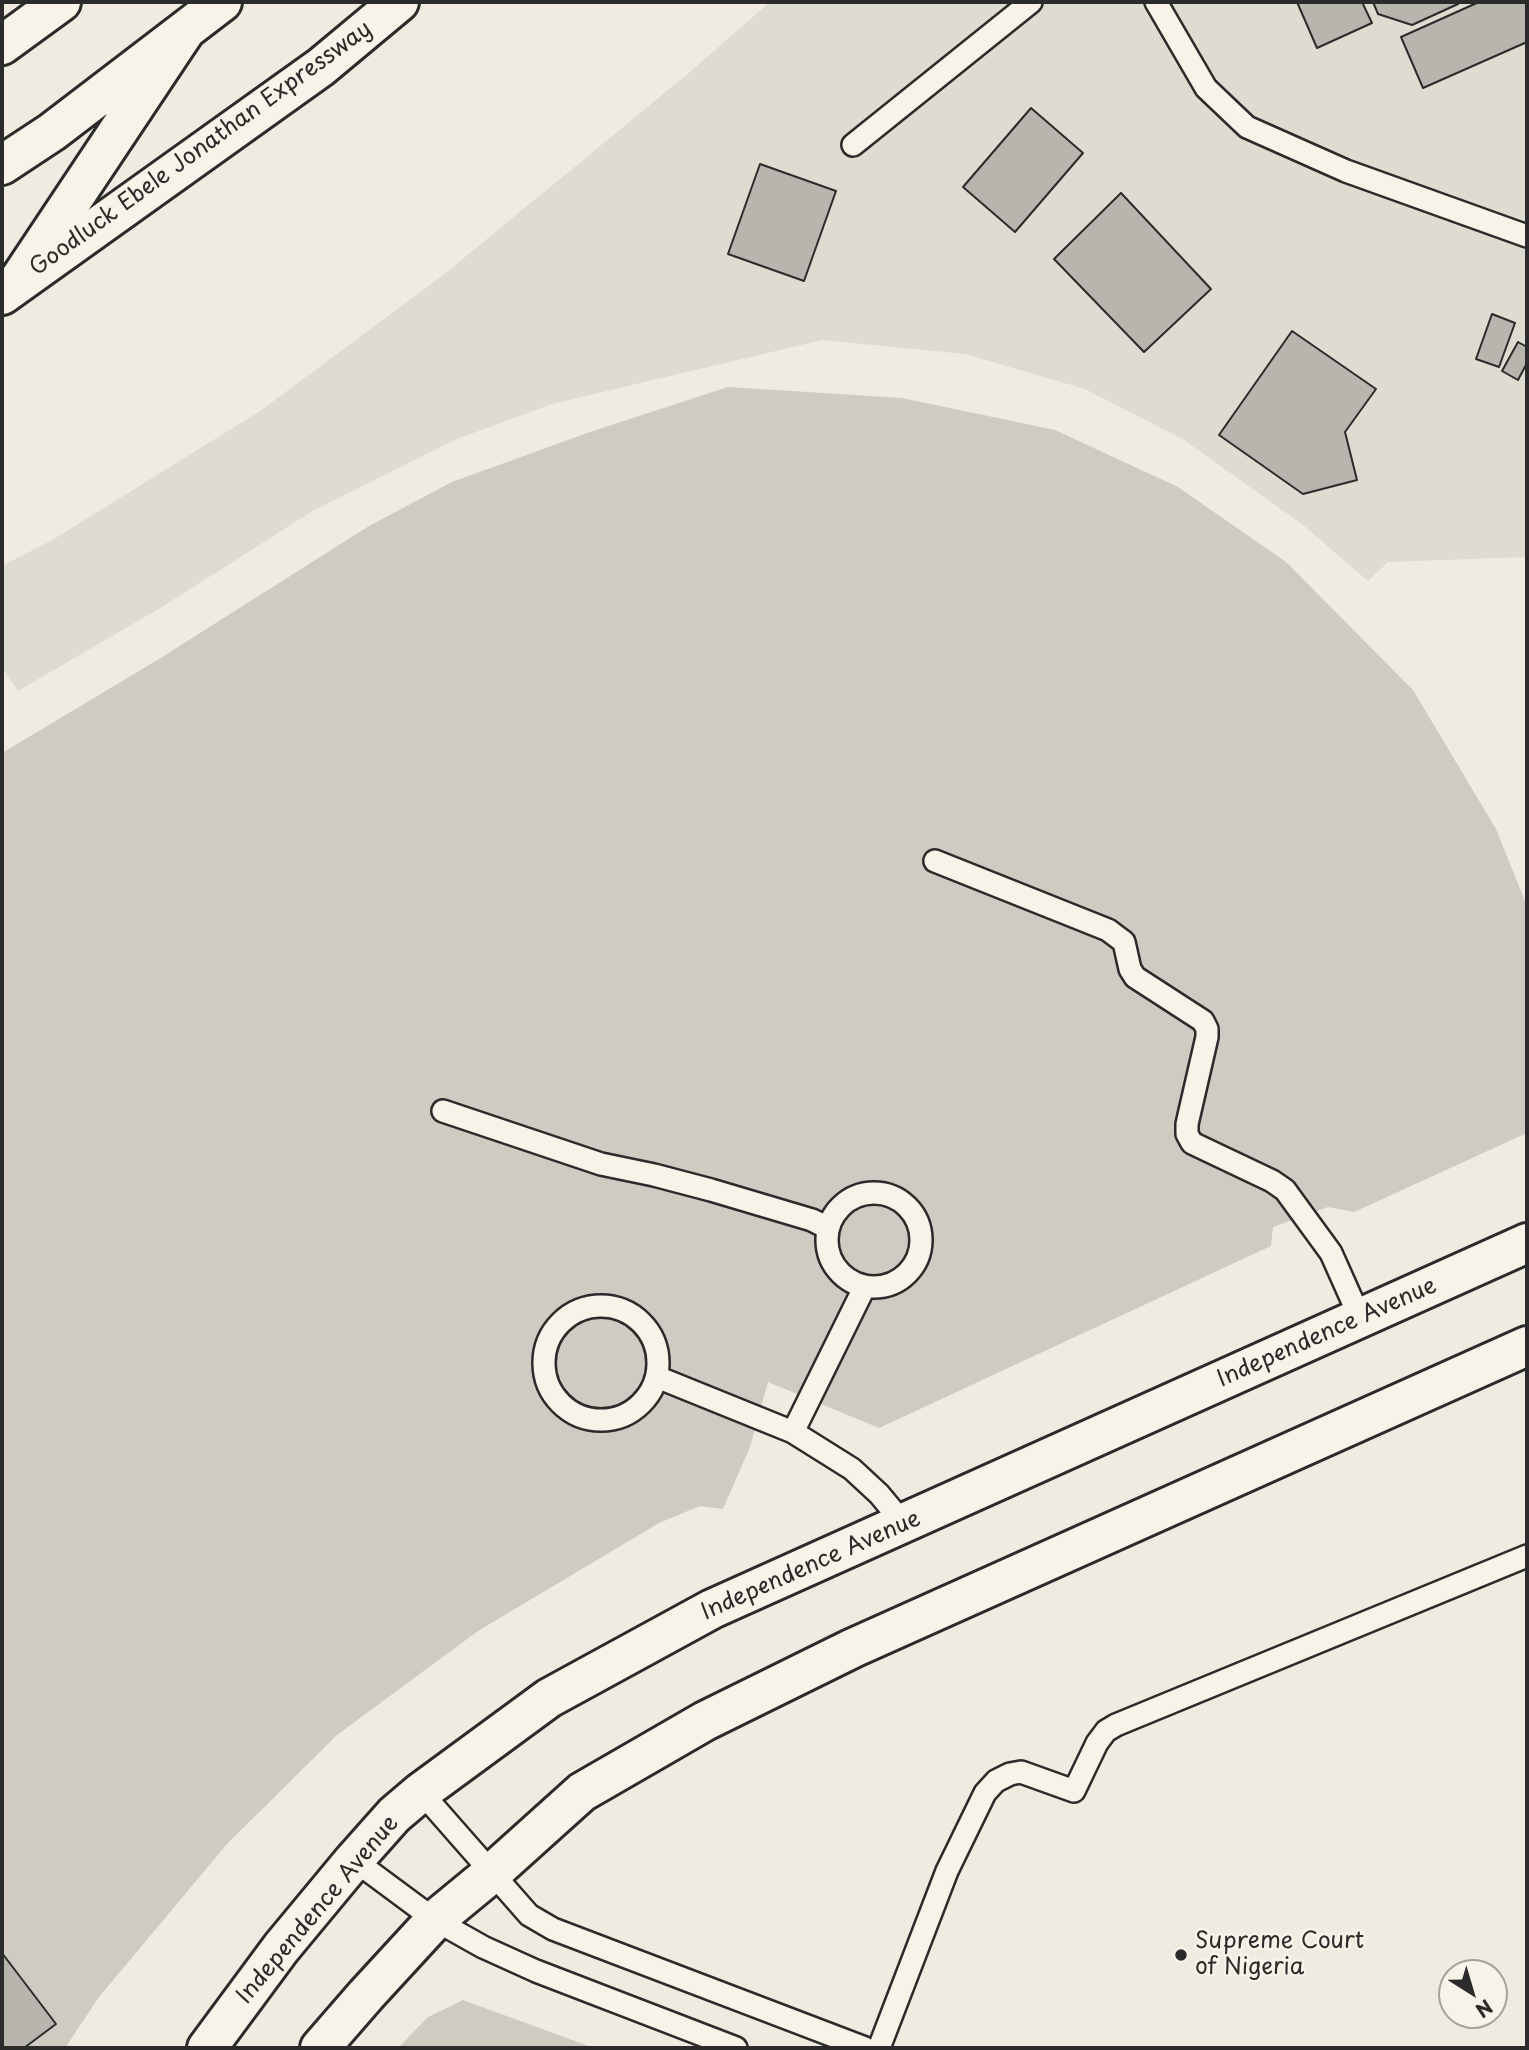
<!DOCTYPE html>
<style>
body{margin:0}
#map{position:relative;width:1529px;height:2050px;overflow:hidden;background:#efebe0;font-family:"Playpen Sans",sans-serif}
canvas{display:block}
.frame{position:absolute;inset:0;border:4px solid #2b2b2b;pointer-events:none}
.north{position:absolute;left:1438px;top:1959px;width:70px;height:70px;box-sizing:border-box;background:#f7f3e8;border:2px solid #a5a39c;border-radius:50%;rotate:143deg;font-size:19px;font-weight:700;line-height:28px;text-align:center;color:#2b2b2b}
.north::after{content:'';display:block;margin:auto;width:24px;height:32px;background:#2b2b2b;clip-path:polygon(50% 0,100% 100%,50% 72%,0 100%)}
</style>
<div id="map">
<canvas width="1529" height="2050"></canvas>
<div class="frame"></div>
<div class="north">N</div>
</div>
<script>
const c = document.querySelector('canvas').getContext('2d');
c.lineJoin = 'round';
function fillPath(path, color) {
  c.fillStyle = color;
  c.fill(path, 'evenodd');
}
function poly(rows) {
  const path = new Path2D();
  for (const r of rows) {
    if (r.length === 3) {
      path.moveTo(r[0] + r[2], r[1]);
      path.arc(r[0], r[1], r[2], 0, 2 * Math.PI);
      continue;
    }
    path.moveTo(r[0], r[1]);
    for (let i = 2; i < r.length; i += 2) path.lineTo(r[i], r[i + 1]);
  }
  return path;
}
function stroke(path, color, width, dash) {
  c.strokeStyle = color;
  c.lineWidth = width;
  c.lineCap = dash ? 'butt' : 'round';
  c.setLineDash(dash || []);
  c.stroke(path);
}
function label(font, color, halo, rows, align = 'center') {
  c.font = font + ' "Playpen Sans",sans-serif';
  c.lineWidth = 5;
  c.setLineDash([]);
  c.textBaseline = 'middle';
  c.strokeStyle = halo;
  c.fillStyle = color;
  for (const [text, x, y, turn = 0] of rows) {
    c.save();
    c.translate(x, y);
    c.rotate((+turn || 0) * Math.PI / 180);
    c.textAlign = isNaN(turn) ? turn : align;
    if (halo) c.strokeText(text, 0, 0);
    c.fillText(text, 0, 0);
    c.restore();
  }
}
fillPath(poly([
 [770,2,1527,2,1527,557,1388,562,1368,581,1303,525,1184,440,1085,389,965,354,822,340,552,404,457,439,311,512,162,607,18,691,2,668,2,566,54,539,260,411,442,276,690,72]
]), '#dedbd1');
fillPath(poly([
 [728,387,902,398,1055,430,1178,487,1286,562,1413,690,1496,829,1527,906,1527,1133,1354,1212,1328,1207,1273,1227,1271,1246,879,1428,768,1382,750,1447,723,1509,700,1506,659,1523,478,1631,337,1735,227,1844,99,1997,65,2048,2,2048,2,753,159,659,369,526,452,482,590,432],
 [463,2000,594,2048,398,2048,428,2017]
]), '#cfcbc2');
const building = poly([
 [1297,2,1362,2,1372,23,1317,48,1297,2],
 [1373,2,1459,2,1458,4,1412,25,1378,14,1373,2],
 [1479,2,1527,2,1527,42,1423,88,1401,37,1479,2],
 [1031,108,1083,153,1015,232,963,187,1031,108],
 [760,164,836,191,804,281,728,254,760,164],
 [1121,193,1211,289,1144,352,1054,259,1121,193],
 [1492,314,1515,323,1499,367,1476,359,1492,314],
 [1292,331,1376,389,1345,432,1357,480,1303,494,1219,435,1292,331],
 [1518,342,1527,347,1527,363,1518,380,1502,371,1518,342],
 [2,1953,56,2024,24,2048,4,2048,2,2045,2,1953]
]);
fillPath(building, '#b8b5ae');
stroke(building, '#2b2b2b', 2);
const service = poly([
 [1156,2,1206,88,1247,127,1346,171,1527,236],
 [853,145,1031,2],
 [935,861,1108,930,1124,942,1130,969,1135,977,1203,1021,1207,1029,1207,1037,1187,1124,1187,1134,1192,1143,1272,1181,1285,1190,1331,1253,1360,1318],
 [443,1111,601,1164,654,1175,711,1190,812,1220,828,1228],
 [874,1240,47],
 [601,1363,57],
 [657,1377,793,1432,852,1469,879,1494,904,1524],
 [793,1432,865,1286],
 [421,1792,529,1915,553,1929,865,2048],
 [354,1860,435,1920,483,1947,536,1971,736,2048],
 [879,2048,947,1871,985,1793,996,1781,1010,1774,1021,1772,1074,1791,1097,1743,1106,1731,1116,1725,1527,1556]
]);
const primary = poly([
 [2,295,321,67,399,2],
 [207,2048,281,1948,354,1860,394,1815,421,1792,549,1698,712,1609,1527,1243],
 [320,2048,366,1995,435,1920,492,1873,582,1792,705,1721,853,1648,1527,1346]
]);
const motorway = poly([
 [2,45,61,2],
 [2,165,52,132,222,2],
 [17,283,185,31]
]);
stroke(service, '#2b2b2b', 26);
stroke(primary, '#2b2b2b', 44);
stroke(motorway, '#2b2b2b', 44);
stroke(service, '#f7f3e8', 21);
stroke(primary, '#f7f3e8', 38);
stroke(motorway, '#f7f3e8', 38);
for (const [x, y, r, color] of [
 [1181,1955,7,"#2b2b2b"]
]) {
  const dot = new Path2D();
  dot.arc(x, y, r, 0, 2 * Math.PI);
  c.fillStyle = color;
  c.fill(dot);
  stroke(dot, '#f7f3e8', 2.5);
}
label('23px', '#2b2b2b', '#f7f3e8', [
 ["Goodluck Ebele Jonathan Expressway",201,149,-36],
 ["Independence Avenue",1327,1333,-24],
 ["Independence Avenue",811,1566,-24],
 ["Independence Avenue",318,1910,-50]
]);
label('23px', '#2b2b2b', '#f7f3e8', [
 ["Supreme Court",1195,1942],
 ["of Nigeria",1195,1968]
], 'left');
</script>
